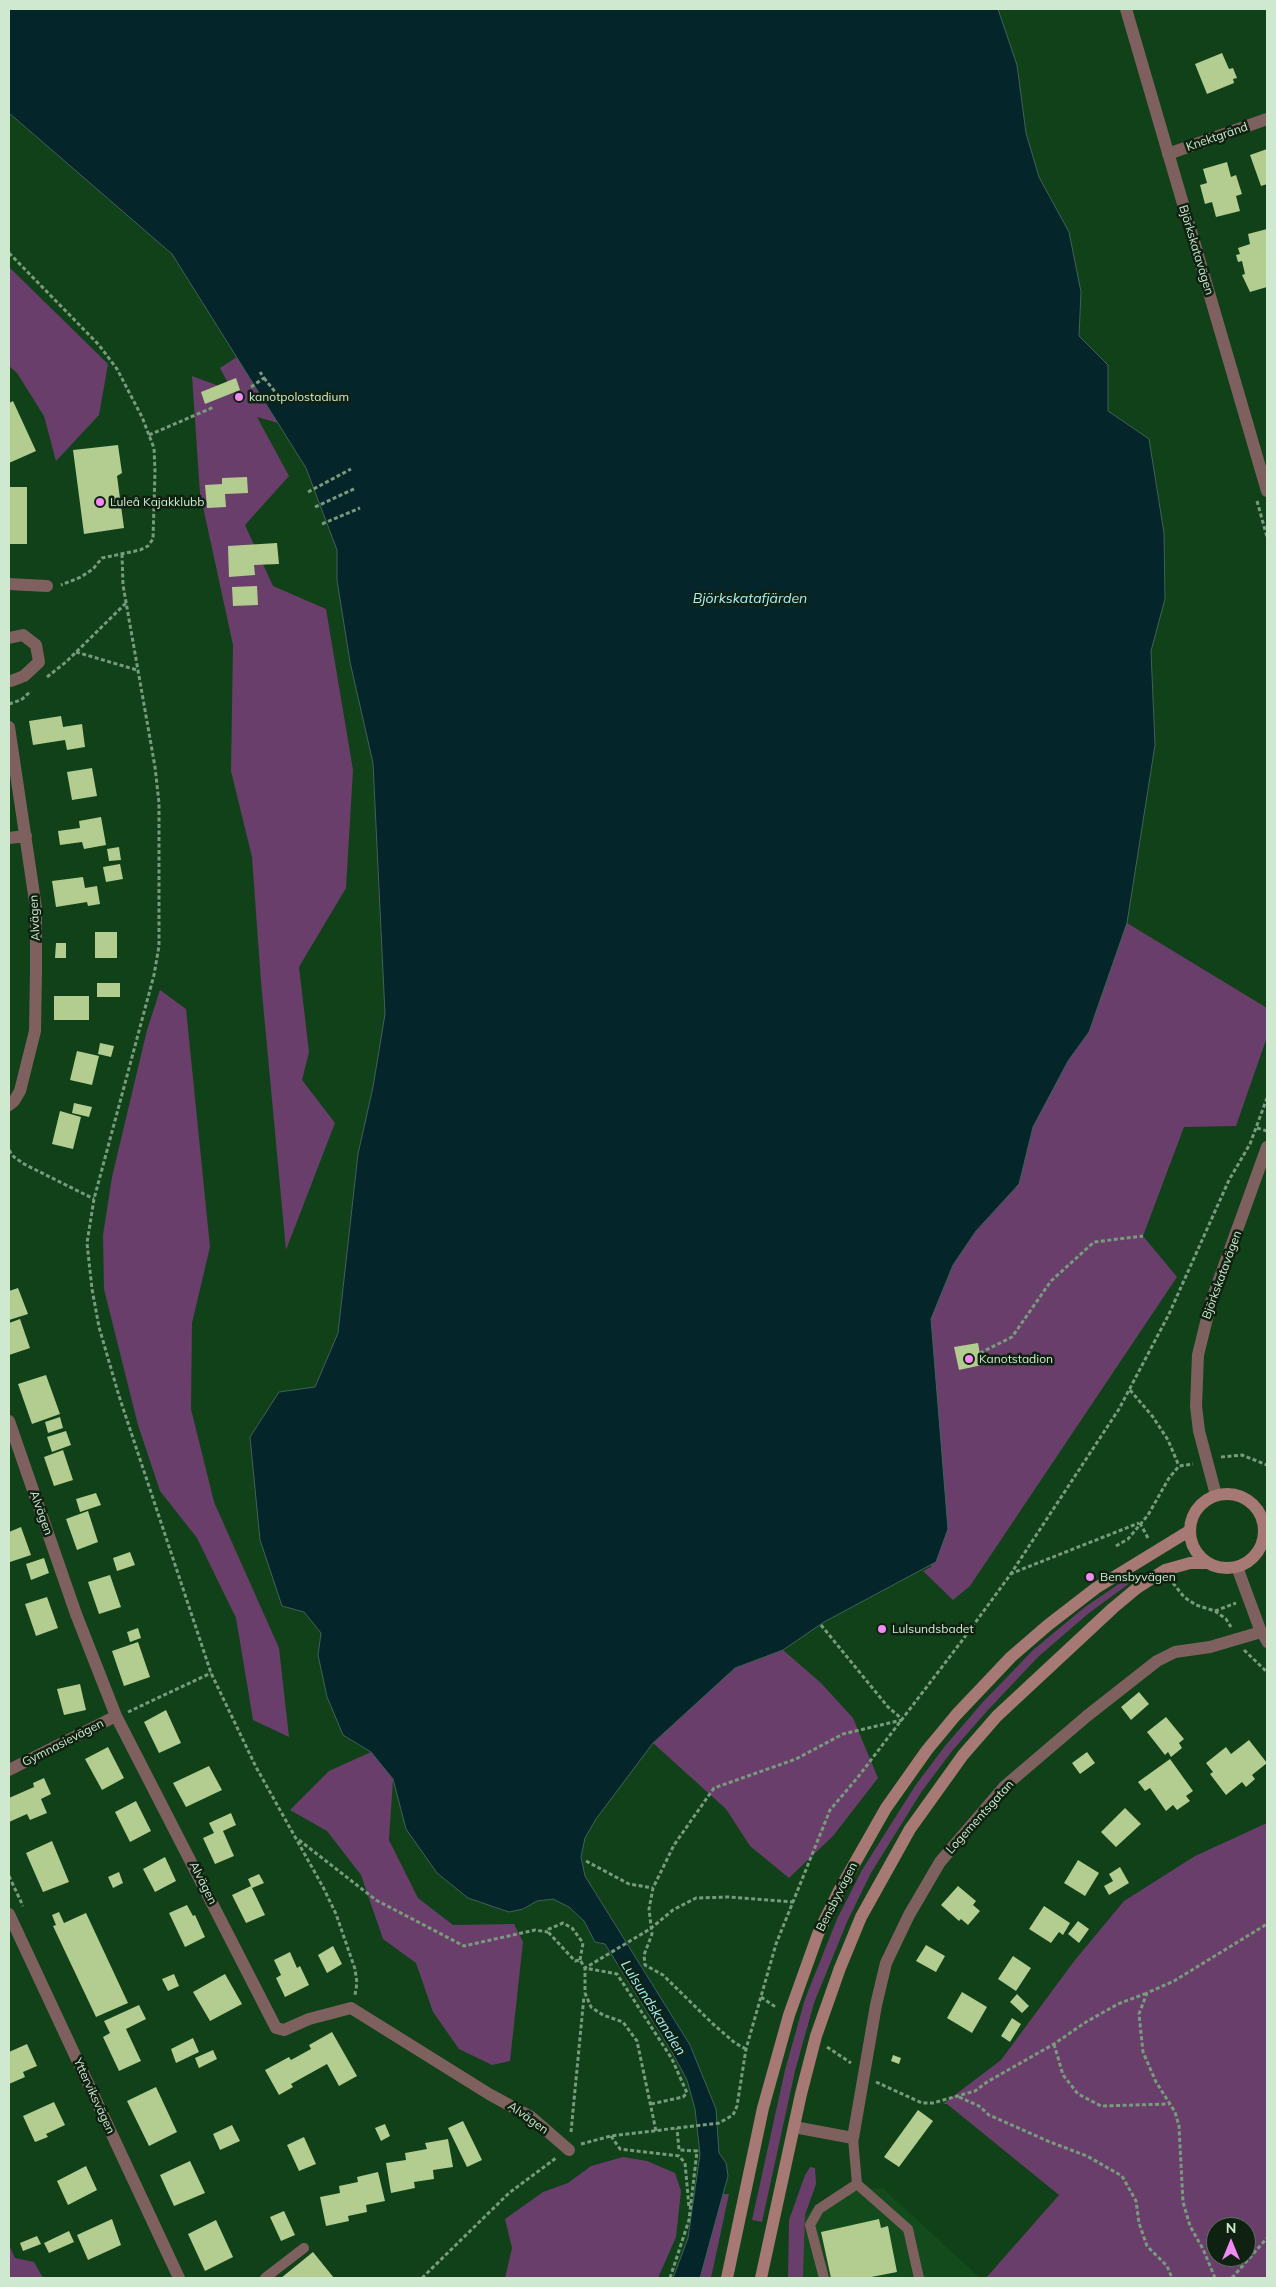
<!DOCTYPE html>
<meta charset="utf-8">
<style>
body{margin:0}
#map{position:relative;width:1276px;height:2287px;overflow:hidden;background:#104119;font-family:Mulish,sans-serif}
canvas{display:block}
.frame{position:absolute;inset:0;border:10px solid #cfe8d0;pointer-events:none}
.north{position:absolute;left:1206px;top:2217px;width:50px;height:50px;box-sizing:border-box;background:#0f2211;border:1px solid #5c715d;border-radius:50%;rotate:0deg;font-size:14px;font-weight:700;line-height:20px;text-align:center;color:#cfe8d0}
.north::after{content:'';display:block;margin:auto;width:18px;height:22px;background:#f28af3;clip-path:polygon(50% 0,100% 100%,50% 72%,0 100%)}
</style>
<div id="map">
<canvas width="1276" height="2287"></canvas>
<div class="frame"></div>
<div class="north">N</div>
</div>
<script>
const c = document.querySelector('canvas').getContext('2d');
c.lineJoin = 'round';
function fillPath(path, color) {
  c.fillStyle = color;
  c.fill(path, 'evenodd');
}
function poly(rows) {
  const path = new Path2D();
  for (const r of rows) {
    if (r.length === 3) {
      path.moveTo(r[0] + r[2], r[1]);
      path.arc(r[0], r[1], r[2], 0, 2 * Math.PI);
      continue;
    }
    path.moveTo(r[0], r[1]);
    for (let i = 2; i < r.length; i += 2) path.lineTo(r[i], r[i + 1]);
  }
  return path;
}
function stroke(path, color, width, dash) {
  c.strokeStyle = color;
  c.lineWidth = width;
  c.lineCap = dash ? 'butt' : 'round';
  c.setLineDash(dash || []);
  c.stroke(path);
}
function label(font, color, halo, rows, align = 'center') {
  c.font = font + ' Mulish,sans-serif';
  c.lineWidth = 5;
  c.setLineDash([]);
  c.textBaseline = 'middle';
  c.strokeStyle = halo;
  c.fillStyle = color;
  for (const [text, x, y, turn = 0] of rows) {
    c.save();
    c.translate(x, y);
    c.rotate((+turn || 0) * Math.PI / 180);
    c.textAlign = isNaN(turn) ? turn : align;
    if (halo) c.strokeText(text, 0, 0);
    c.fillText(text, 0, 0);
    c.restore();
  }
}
fillPath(poly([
 [883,2188,913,2216,980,2278,803,2278,805,2215,836,2191]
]), '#134b1d');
fillPath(poly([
 [9,267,108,364,99,415,56,461,44,416,17,373,9,366],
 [237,357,278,423,257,417,289,476,245,525,273,586,326,609,353,770,346,888,299,967,309,1052,302,1080,335,1123,286,1250,261,982,252,857,231,771,233,645,200,493,192,376,232,391,220,368],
 [1127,923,1267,1008,1267,1037,1236,1126,1184,1127,1143,1236,1177,1277,970,1586,953,1600,923,1571,931,1567,939,1435,931,1319,953,1265,976,1231,1019,1184,1033,1127,1068,1061,1089,1032],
 [160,990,186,1009,210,1247,192,1323,191,1409,214,1502,279,1648,289,1737,253,1720,236,1618,197,1538,160,1491,138,1425,104,1289,103,1235,112,1177,147,1030],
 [1132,1575,1134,1580,1089,1613,1038,1657,988,1710,952,1751,922,1791,871,1873,847,1922,814,2003,795,2071,762,2222,752,2220,785,2070,805,1999,837,1919,862,1870,915,1786,945,1746,982,1703,1033,1650,1085,1607],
 [783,1650,821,1683,853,1718,878,1778,833,1836,789,1878,750,1846,726,1809,653,1743,735,1668],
 [371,1752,393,1779,389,1840,418,1898,453,1925,514,1924,523,1942,510,2061,492,2065,459,2049,433,2012,416,1963,383,1939,361,1875,327,1831,290,1810,329,1771],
 [1267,1823,1267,2278,986,2278,1059,2195,947,2104,943,2104,1001,2060,1075,1960,1124,1901,1195,1856],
 [1216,2227,1246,2227,1246,2257,1216,2257],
 [623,2157,647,2161,675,2173,681,2191,676,2237,658,2278,505,2278,512,2248,505,2219,543,2192,568,2183,591,2166],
 [810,2167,815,2168,816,2184,805,2215,803,2278,788,2278,789,2220,805,2175],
 [722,2194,729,2194,711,2278,700,2278],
 [9,2245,15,2258,34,2262,43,2278,9,2278]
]), '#6a3e6b');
const water = poly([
 [9,9,998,9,1017,65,1026,133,1039,177,1069,232,1081,292,1079,336,1108,365,1108,411,1149,439,1164,533,1165,599,1151,651,1155,745,1127,923,1089,1032,1068,1061,1033,1127,1019,1184,976,1231,953,1265,931,1319,948,1529,936,1562,824,1622,783,1650,735,1668,653,1743,596,1819,585,1838,581,1857,585,1876,690,2045,716,2109,719,2153,726,2163,728,2176,700,2278,673,2278,688,2238,700,2154,695,2109,687,2080,672,2052,605,1944,595,1942,584,1921,569,1907,553,1899,537,1901,523,1909,509,1912,468,1898,437,1873,406,1829,393,1779,371,1752,343,1735,327,1697,318,1655,321,1633,304,1612,282,1606,260,1540,250,1437,279,1392,315,1387,338,1333,358,1154,373,1087,385,1014,373,763,350,662,337,580,337,550,306,468,172,254,9,113,9,9]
]);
fillPath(water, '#042529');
stroke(water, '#41605b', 1);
fillPath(poly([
 [1222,53,1229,69,1233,68,1237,78,1233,79,1234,83,1207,94,1195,64],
 [1267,149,1267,184,1261,186,1250,155],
 [1227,162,1231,177,1236,175,1242,194,1236,196,1240,211,1216,217,1212,202,1205,204,1200,185,1207,183,1203,169],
 [1267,229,1267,287,1250,292,1242,275,1245,274,1242,261,1238,262,1236,255,1240,254,1238,248,1250,244,1248,234],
 [236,378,240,390,205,404,201,392],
 [13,401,36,451,9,463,9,403],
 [118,445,122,473,117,476,124,528,84,534,73,450],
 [247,477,248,493,225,494,226,507,207,508,205,485,222,484,222,478],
 [9,487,27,487,27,544,9,544],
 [277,543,279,564,254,565,255,575,229,577,228,546],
 [257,586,258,605,233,606,232,587],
 [61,716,63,727,82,724,85,747,67,750,65,740,33,745,29,721],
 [92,768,97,796,72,800,67,772],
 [101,817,106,845,84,849,82,842,60,845,58,831,80,828,79,821],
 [119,847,121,860,109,861,107,849],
 [120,864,123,879,106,882,103,867],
 [83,877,85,888,97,886,100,904,88,906,87,902,56,907,52,881],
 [95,932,117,932,117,958,95,958],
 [56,943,66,943,66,958,55,958],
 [97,983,120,983,120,997,97,997],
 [54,996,89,996,89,1020,54,1020],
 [100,1043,114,1046,111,1057,98,1054],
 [77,1051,99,1056,92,1085,70,1080],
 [74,1103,92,1107,89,1117,72,1113],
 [60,1111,81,1117,73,1149,52,1144],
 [18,1288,28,1314,9,1320,9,1291],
 [20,1319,30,1348,9,1355,9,1323],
 [978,1343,982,1365,959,1370,954,1347],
 [46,1375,60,1414,32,1424,18,1384],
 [60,1417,63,1428,48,1433,45,1422],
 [66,1431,71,1445,52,1452,47,1437],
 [63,1450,73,1480,54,1486,44,1457],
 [96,1493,101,1505,80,1512,76,1499],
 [88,1511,98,1542,77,1550,66,1519],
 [21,1527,31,1555,10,1562,9,1532],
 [130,1552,135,1565,117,1571,113,1558],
 [44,1558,49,1573,31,1580,26,1564],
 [110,1575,121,1607,99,1614,88,1582],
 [47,1597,58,1628,36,1636,25,1604],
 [138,1628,141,1638,130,1642,127,1632],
 [138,1642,150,1677,124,1686,112,1651],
 [80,1684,86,1710,64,1715,57,1689],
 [1139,1692,1149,1704,1131,1720,1121,1707],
 [166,1710,181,1743,159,1753,144,1722],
 [1166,1717,1184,1739,1179,1743,1182,1748,1171,1757,1168,1752,1165,1755,1147,1732],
 [1249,1740,1267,1763,1252,1775,1255,1779,1246,1787,1242,1782,1226,1795,1210,1774,1213,1772,1206,1763,1226,1747,1231,1754],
 [108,1747,124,1778,102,1790,85,1759],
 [1087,1752,1095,1763,1080,1774,1072,1763],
 [1170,1759,1193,1791,1186,1796,1190,1801,1177,1810,1173,1805,1166,1811,1150,1788,1145,1791,1138,1782],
 [209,1766,222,1790,186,1807,173,1783],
 [44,1778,51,1794,41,1799,47,1813,30,1820,27,1814,9,1822,9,1798,34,1787,33,1783],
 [136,1801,151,1831,130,1842,115,1812],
 [1125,1808,1141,1824,1116,1847,1101,1832],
 [231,1813,236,1825,223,1831,234,1856,215,1864,203,1838,214,1833,209,1823],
 [52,1841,69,1882,43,1892,26,1853],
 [165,1857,176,1881,155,1892,143,1869],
 [1078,1860,1099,1873,1085,1896,1064,1883],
 [1120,1867,1129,1883,1109,1895,1104,1886,1113,1881,1109,1874],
 [119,1872,123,1883,113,1888,108,1877],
 [259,1874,264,1883,252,1888,265,1915,246,1923,232,1895,251,1886,248,1879],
 [958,1886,976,1901,973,1905,980,1911,968,1925,961,1919,959,1921,941,1905],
 [187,1905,193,1916,195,1915,205,1937,185,1947,169,1913],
 [1044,1906,1070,1923,1063,1935,1059,1932,1051,1943,1029,1929],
 [59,1912,64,1923,86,1913,128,2003,96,2017,53,1926,56,1925,52,1915],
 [1078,1921,1089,1929,1079,1943,1068,1934],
 [926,1945,945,1956,936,1972,916,1961],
 [333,1946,342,1964,327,1973,318,1955],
 [290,1952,297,1968,300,1966,309,1985,285,1997,276,1978,281,1975,274,1960],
 [1013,1956,1031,1968,1016,1991,998,1979],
 [174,1974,179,1986,168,1991,162,1979],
 [225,1974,242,2004,210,2021,193,1992],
 [962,1992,987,2007,972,2033,947,2018],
 [1017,1994,1029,2006,1022,2013,1010,2002],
 [139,2005,146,2019,126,2029,141,2061,119,2071,103,2037,110,2033,104,2021],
 [1012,2018,1021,2024,1010,2042,1001,2036],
 [332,2032,357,2076,339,2086,327,2064,291,2084,293,2087,279,2095,265,2070,289,2057,291,2060,311,2049,309,2045],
 [193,2038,199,2052,176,2063,171,2049],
 [27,2044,37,2066,23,2072,25,2077,9,2084,9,2052],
 [213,2050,217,2059,199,2068,195,2058],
 [893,2055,901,2058,899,2064,891,2061],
 [156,2087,177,2132,149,2146,127,2101],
 [54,2102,65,2125,46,2134,48,2137,35,2142,23,2116],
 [918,2110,933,2121,899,2167,884,2157],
 [463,2121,482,2160,467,2167,448,2128],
 [385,2124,390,2136,381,2141,375,2128],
 [232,2125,240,2141,220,2150,213,2134],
 [304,2137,316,2164,299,2171,287,2145],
 [448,2139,453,2167,433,2170,434,2179,414,2182,415,2188,391,2193,386,2163,406,2160,405,2153,427,2149,425,2143],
 [190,2161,205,2193,174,2206,160,2175],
 [86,2166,97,2190,68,2205,57,2181],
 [378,2172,385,2201,366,2205,367,2212,348,2216,349,2221,326,2226,320,2197,340,2193,339,2186,358,2182,357,2177],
 [284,2211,295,2235,281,2241,270,2217],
 [112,2219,121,2245,88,2260,77,2235],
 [879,2219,881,2228,888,2226,897,2272,866,2278,831,2278,821,2232],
 [216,2220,233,2257,205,2271,188,2234],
 [69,2231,74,2242,49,2253,44,2243],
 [37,2236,41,2244,23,2251,20,2243],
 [313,2252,334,2278,281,2278]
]), '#b3cc90');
stroke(poly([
 [9,253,99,345,117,369,142,417,154,448,155,471,153,539,148,546,140,550,102,558,93,569,81,577,61,585],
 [264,378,276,393],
 [251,387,264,378,260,372],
 [149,435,214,407],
 [308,492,351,469],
 [1257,501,1267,537],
 [315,507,356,488],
 [322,524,360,508],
 [122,554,123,585,155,767,159,803,159,946,154,975,94,1199,87,1243,92,1289,99,1327,119,1396,211,1673,256,1767,323,1887,336,1914,355,1969,357,1983,355,1995],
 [76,652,137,670],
 [47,677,66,662,126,603],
 [9,704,21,700,31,691],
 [1257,1128,1267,1131],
 [9,1150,14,1157,24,1164,94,1199],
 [980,1353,1012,1337,1051,1281,1094,1242,1143,1236],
 [1130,1390,1153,1417,1168,1440,1179,1466],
 [1221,1457,1242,1455,1267,1465],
 [1140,1523,1149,1540],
 [1116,1546,1128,1539,1148,1515,1169,1478,1179,1466,1193,1464],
 [1010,1574,1139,1523],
 [1173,1583,1184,1597,1196,1605,1215,1611,1226,1619,1231,1627],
 [1215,1611,1236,1603],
 [821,1625,888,1707,902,1719],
 [1244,1650,1267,1672],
 [128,1712,211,1673],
 [299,1840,376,1900,464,1946,535,1930,548,1932],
 [586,1861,629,1884,653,1888],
 [9,1876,23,1906],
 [580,1960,583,1943,572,1928,563,1923,549,1929,548,1932,575,1961,580,1960,585,1968,650,1929,673,1910,696,1898,729,1897,793,1902],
 [761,1997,777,2008],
 [1054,2044,1063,2075,1078,2094,1101,2106,1169,2104],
 [827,2047,851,2063],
 [746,2049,735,2043,713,2024,663,1975,645,1965,644,1955,652,1934,649,1909,653,1888,674,1845,714,1788,796,1759,843,1734,902,1720],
 [876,2082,922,2103,933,2103,975,2091,987,2082,1054,2044,1086,2022,1118,2004,1147,1993],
 [959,2097,979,2106,989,2115,1050,2142,1087,2156,1122,2176,1136,2201,1139,2223,1147,2246,1167,2266,1172,2278],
 [651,2104,683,2097,687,2093,672,2059,617,1974,585,1968,585,1993,591,2007,603,2015,623,2022,637,2041,656,2131],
 [571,2132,584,1996],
 [611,2136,620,2149,679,2156,685,2163,689,2207],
 [581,2144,611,2136,719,2123,733,2115,737,2106,746,2049,776,1944,830,1810,858,1777,961,1642,1010,1575,1119,1409,1169,1314,1229,1180,1250,1144,1267,1098],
 [422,2278,509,2193,556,2158],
 [670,2278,689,2220,697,2151,679,2150,677,2128],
 [1215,2278,1203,2249,1190,2226,1183,2202,1179,2126,1175,2112,1156,2082,1143,2052,1139,2014,1147,1993,1174,1981,1267,1924],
 [1232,2278,1267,2238]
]), '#779b7c', 3, [4, 2.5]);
stroke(poly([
 [1261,1632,1267,1643],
 [853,2138,857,2184,908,2229,919,2278],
 [265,2278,304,2248],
 [824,2278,810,2225,819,2209,857,2184]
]), '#7e615e', 10);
stroke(poly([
 [1126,9,1267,491],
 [1168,154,1267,119],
 [9,584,47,586],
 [9,638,23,635,36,645,39,662,24,676,11,681],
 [9,727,36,908,36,972,35,1031,20,1091,14,1101,9,1105],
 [9,838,26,836],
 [9,1421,76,1614,116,1716,276,2028,284,2030,309,2019,351,2008,489,2094,531,2117,569,2150],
 [1216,1495,1199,1431,1196,1406,1198,1355,1211,1302,1267,1147],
 [9,1770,116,1716],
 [9,1914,179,2278],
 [794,2127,853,2138,876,2005,886,1963,909,1915,940,1862,1005,1786,1087,1716,1157,1661,1175,1652,1210,1647,1261,1632,1237,1567]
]), '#7e615e', 12);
stroke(poly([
 [1227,1531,37],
 [727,2278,763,2108,789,2015,818,1934,840,1889,886,1808,927,1750,956,1715,1011,1657,1048,1625,1096,1588,1189,1531],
 [761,2278,801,2094,816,2036,840,1968,861,1917,910,1829,963,1755,997,1716,1113,1608,1137,1588,1165,1570,1190,1563,1208,1563]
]), '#a67974', 12);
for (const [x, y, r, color] of [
 [239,397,5,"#f28af3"],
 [100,502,5,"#f28af3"],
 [969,1359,5,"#f28af3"],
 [1090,1577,5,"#f28af3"],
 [882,1629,5,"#f28af3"]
]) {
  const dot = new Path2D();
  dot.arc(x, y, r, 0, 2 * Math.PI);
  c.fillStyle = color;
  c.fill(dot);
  stroke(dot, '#0f2211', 2);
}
label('12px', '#cfe8d0', '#0f2211', [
 ["Knektgränd",1217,137,-19],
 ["Björkskatavägen",1196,250,73],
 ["Alvägen",35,918,-93],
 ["Björkskatavägen",1222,1275,-70],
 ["Alvägen",41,1513,70],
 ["Gymnasievägen",63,1743,-27],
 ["Logementsgatan",980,1817,-48],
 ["Alvägen",203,1883,63],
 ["Bensbyvägen",837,1897,-63],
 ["Ytterviksvägen",94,2096,65],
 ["Alvägen",528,2118,35]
]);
label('12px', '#cfe8d0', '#0f2211', [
 ["kanotpolostadium",249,397],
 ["Luleå Kajakklubb",110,502],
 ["Kanotstadion",979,1359],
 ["Bensbyvägen",1100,1577],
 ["Lulsundsbadet",892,1629]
], 'left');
label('italic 14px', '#a6f1fb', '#0f2211', [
 ["Björkskatafjärden",750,599],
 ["Lulsundskanalen",653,2008,58]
]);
</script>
